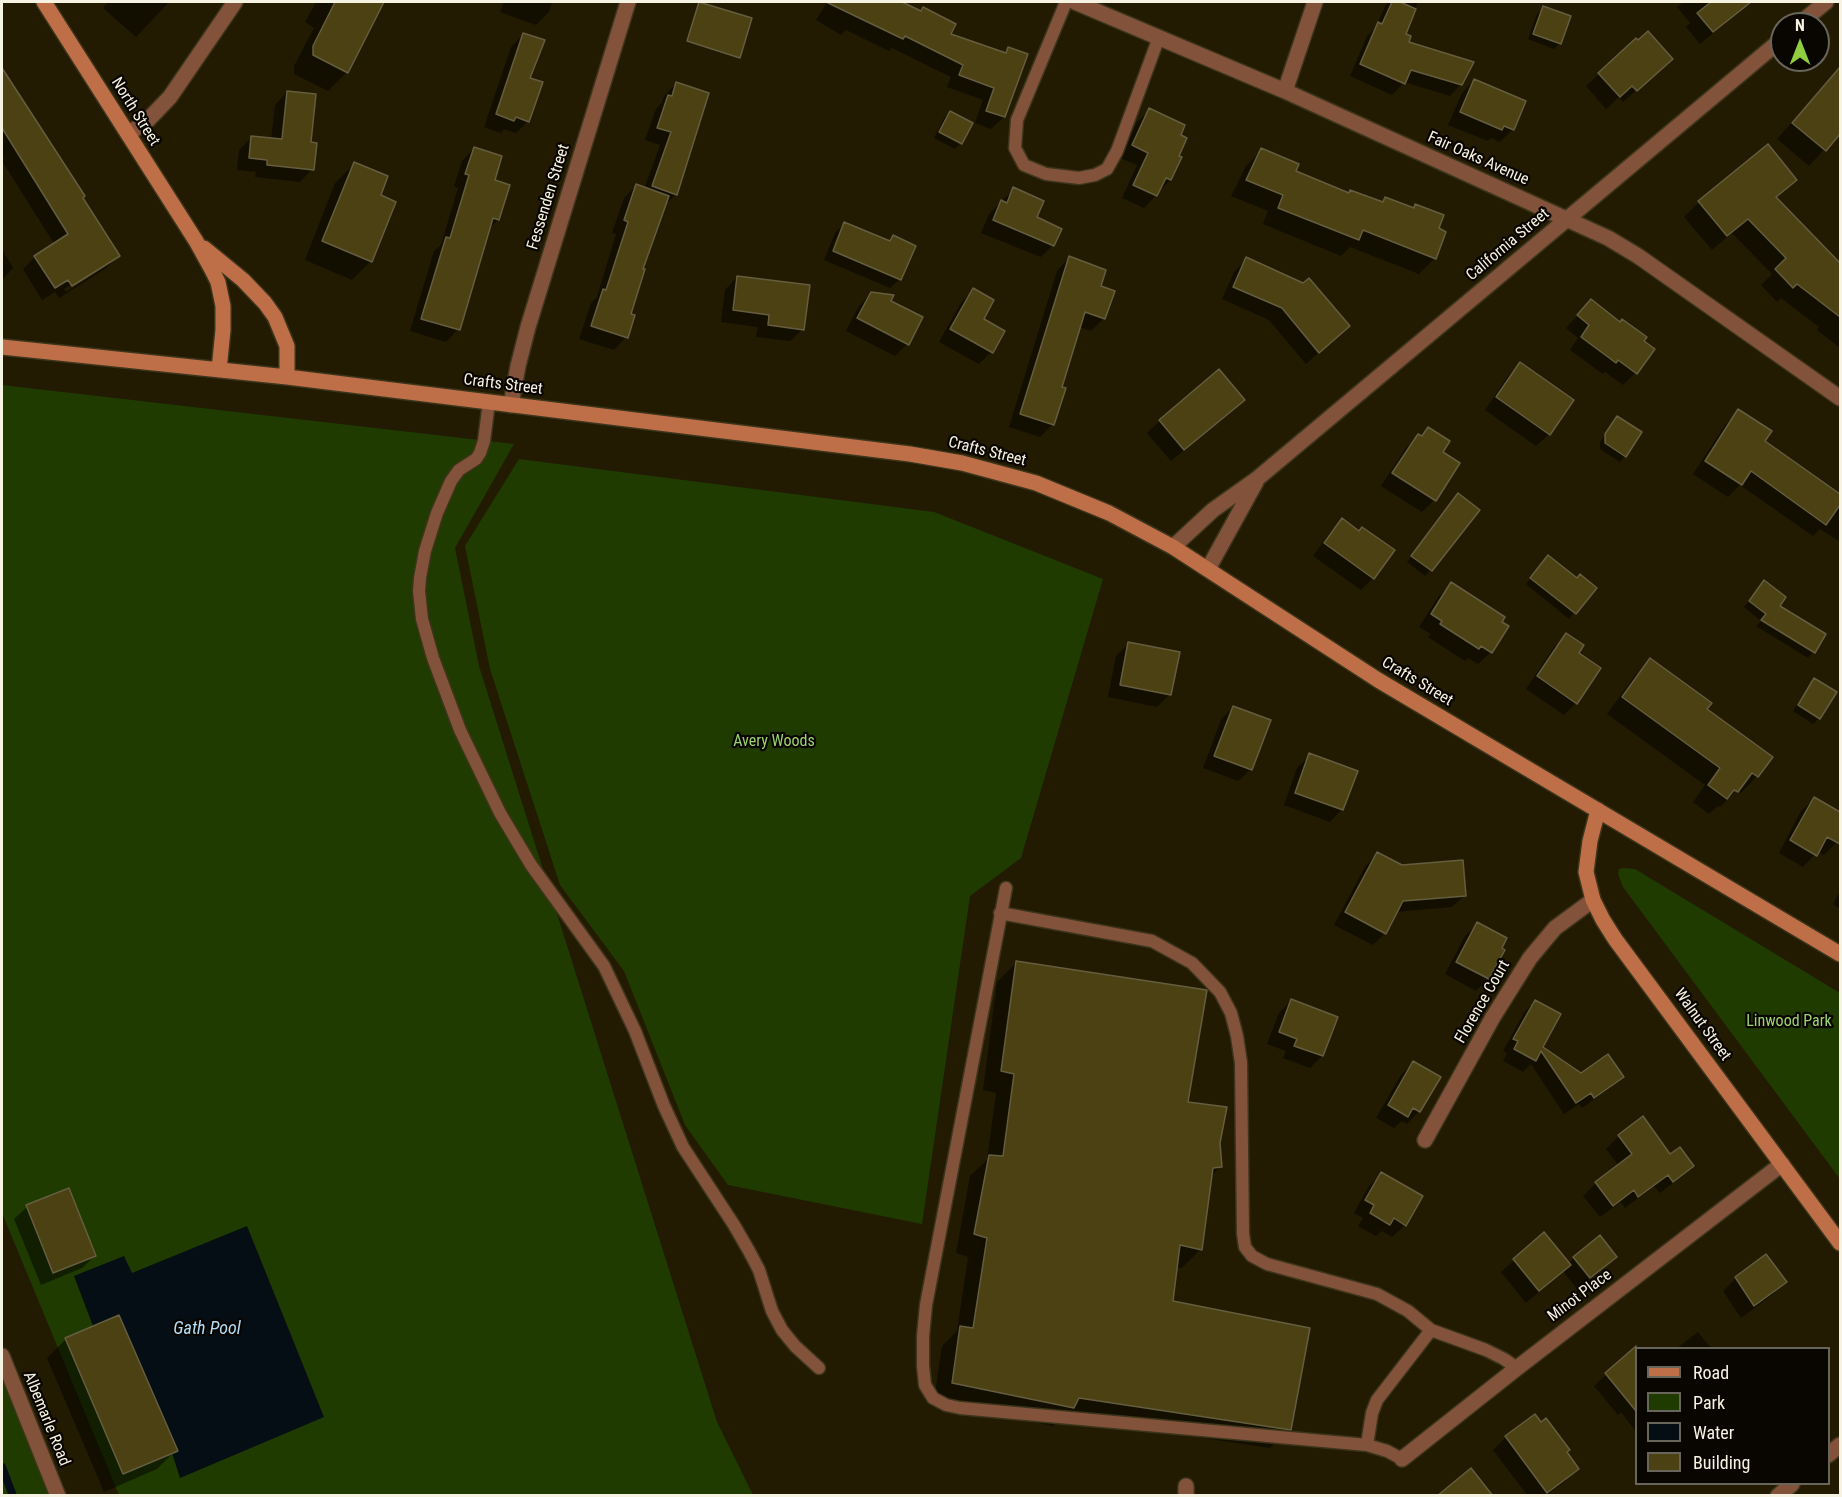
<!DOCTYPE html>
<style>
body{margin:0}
#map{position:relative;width:1842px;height:1497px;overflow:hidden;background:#221b01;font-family:"Roboto Condensed",sans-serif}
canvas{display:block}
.frame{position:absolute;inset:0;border:3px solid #f7f3e2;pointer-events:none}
.legend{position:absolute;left:1635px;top:1347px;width:195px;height:138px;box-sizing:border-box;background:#090601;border:2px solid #68655b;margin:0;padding:8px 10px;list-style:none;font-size:18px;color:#f7f3e2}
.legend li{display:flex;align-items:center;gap:12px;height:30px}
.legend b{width:30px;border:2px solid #68655b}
.north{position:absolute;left:1770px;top:12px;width:60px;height:60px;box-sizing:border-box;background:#090601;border:2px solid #68655b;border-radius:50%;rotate:0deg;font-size:16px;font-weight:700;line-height:24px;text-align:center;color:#f7f3e2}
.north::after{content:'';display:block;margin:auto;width:21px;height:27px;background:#90cd40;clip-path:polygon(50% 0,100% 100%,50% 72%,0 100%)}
</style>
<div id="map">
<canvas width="1842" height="1497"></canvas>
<div class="frame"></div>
<ul class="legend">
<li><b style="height:8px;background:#bf6f48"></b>Road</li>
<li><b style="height:16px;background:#203b00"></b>Park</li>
<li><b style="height:16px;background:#040e14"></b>Water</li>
<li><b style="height:16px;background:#4c4113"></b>Building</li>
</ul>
<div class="north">N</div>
</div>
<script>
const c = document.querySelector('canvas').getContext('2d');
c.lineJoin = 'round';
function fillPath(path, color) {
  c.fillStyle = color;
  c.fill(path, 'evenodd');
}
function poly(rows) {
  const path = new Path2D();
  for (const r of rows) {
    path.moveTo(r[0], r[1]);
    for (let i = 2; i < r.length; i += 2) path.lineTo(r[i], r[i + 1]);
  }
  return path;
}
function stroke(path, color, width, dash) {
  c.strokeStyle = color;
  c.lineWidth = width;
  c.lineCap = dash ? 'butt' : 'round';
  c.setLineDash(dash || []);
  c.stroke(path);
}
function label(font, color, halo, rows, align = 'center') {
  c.font = font + ' "Roboto Condensed",sans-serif';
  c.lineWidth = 4.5;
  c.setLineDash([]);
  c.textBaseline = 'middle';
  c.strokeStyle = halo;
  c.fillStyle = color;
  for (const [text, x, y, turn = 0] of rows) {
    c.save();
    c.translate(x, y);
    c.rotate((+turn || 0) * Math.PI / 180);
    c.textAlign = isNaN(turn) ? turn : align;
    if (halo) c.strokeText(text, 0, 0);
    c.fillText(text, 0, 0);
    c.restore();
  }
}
fillPath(poly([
 [2,385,514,444,455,548,479,666,717,1422,753,1495,119,1495,2,1213],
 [519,459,934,512,1103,579,1021,858,970,896,922,1224,728,1185,685,1125,624,971,560,885,490,669,465,546],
 [1623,868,1635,869,1840,993,1840,1179,1623,887,1618,874,1619,869],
 [2,1354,58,1495,2,1495]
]), '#203b00');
fillPath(poly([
 [247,1226,324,1417,180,1478,172,1453,177,1450,119,1315,93,1326,74,1276,124,1256,132,1273]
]), '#040e14');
fillPath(poly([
 [108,2,169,2,136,37,103,8],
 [316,2,383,2,347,72,328,91,294,74,294,66,314,28,305,22],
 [504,2,552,2,549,12,536,25,500,12],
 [824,2,899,2,920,12,949,35,1003,54,1008,49,1004,117,991,129,975,123,983,100,947,87,951,77,892,48,889,51,846,30,841,35,816,20,827,3],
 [1387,2,1418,2,1404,34,1407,43,1461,84,1450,96,1404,82,1392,95,1350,76,1367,36,1376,27],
 [1683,2,1750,2,1700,44,1686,27,1690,23,1677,7],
 [1543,8,1560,43,1554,49,1528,39,1537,14],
 [523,35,528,79,528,121,516,133,504,129,501,133,484,127,511,47],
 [1840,67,1840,132,1809,166,1777,139],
 [2,71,42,130,118,256,105,269,59,298,55,292,42,300,23,269,35,257,55,245,2,161,4,159,2,155],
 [105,263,105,267,66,292,64,289],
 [1658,71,1623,102,1619,97,1606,109,1586,86,1599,74],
 [1474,80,1513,129,1500,142,1491,138,1488,141,1448,125,1462,93],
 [676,84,676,194,664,206,641,270,629,315,626,337,614,350,579,339,591,303,597,297,616,234,612,233,624,198,636,186,644,189,660,145,645,140,656,109,662,102,664,96],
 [287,92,309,144,312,169,300,182,255,177,256,172,237,170,239,150,252,137,271,140,275,105],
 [1150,110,1170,180,1144,208,1122,198,1137,165,1120,158,1137,122],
 [950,112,961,143,955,149,934,138,944,118],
 [474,148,493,181,498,220,488,229,458,329,446,342,410,331,434,251,441,245,458,188,454,186,462,161],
 [1262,150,1294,171,1348,194,1381,203,1386,199,1412,209,1415,206,1438,228,1435,258,1419,274,1350,247,1341,256,1263,224,1268,211,1231,196,1246,166],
 [354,164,379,196,371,261,352,280,305,260,335,183],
 [1795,180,1775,199,1820,260,1840,276,1840,348,1817,330,1819,327,1781,298,1777,302,1761,285,1772,274,1732,233,1712,250,1684,217,1699,202],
 [1014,189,1053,245,1041,257,981,233,989,214],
 [845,223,888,242,893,237,900,279,890,288,824,260,835,233],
 [2,249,13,268,2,280],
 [1069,258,1099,287,1104,318,1091,331,1079,327,1060,388,1053,424,1040,437,1009,427,1057,271],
 [1247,259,1348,326,1306,364,1269,320,1222,299,1234,272],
 [737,277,803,329,790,341,756,337,758,327,721,322,725,290],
 [973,290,991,352,979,364,939,342,961,303],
 [871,294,889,301,907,344,895,356,846,331,859,306],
 [1591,301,1635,373,1623,385,1605,372,1603,374,1570,350,1578,338,1566,328],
 [1521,364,1549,434,1536,446,1485,410,1508,376],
 [1243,400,1230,413,1171,461,1147,433,1160,421],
 [1739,411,1763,441,1840,496,1840,542,1820,529,1813,536,1740,485,1728,497,1693,474,1726,424],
 [1617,418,1625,456,1620,462,1600,449,1600,442],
 [1428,429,1441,452,1434,500,1422,512,1381,486,1406,448],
 [1452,501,1478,510,1425,576,1407,562],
 [1343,520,1373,578,1361,590,1313,556,1330,532],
 [1543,563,1595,588,1569,619,1526,584],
 [1451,584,1491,652,1478,664,1468,658,1465,661,1428,637,1431,634,1419,627,1439,596],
 [1759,588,1778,606,1824,635,1813,652,1808,658,1756,626,1761,621,1744,607],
 [1567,635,1577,653,1576,703,1564,715,1526,689,1554,647],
 [1129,643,1170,694,1157,707,1108,697,1116,656],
 [1650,660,1757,776,1741,793,1737,790,1720,807,1718,806,1709,814,1693,802,1705,785,1607,714,1634,677],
 [1815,680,1834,693,1819,718,1813,724,1793,711,1809,686],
 [1233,707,1251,769,1238,781,1203,768,1221,720],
 [1310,755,1342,809,1330,822,1284,805,1297,768],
 [1814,799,1840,814,1840,835,1837,842,1824,855,1818,851,1803,867,1779,853,1801,811],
 [1377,854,1465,895,1452,907,1395,912,1385,933,1373,945,1334,925,1365,867],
 [1840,891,1840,909,1833,904],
 [1478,924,1488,978,1476,991,1445,974,1465,936],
 [1016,963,1186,1103,1219,1143,1220,1167,1210,1177,1201,1249,1182,1268,1176,1267,1172,1302,1289,1429,1270,1448,1063,1417,1053,1426,934,1401,942,1346,957,1331,968,1257,956,1253,970,1176,987,1160,996,1093,983,1090,997,982],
 [1292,1000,1322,1056,1310,1068,1283,1058,1286,1051,1267,1044,1279,1013],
 [1535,1001,1541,1048,1581,1075,1622,1076,1610,1088,1582,1108,1579,1104,1564,1114,1531,1064,1523,1072,1503,1061,1507,1053,1503,1051,1524,1013],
 [1413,1063,1419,1111,1407,1124,1402,1121,1394,1128,1376,1118,1401,1075],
 [1643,1118,1670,1156,1692,1165,1679,1178,1660,1193,1654,1186,1625,1208,1621,1202,1600,1217,1583,1196,1596,1183,1619,1166,1606,1149,1619,1136],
 [1382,1174,1405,1225,1392,1237,1382,1231,1376,1236,1358,1226,1363,1218,1354,1213,1369,1186],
 [68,1190,95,1256,82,1268,41,1285,14,1219,27,1207],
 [1544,1234,1568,1264,1574,1258,1615,1256,1603,1269,1577,1289,1563,1271,1526,1303,1501,1272],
 [1766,1256,1785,1282,1772,1295,1741,1318,1723,1291,1736,1278],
 [1698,1332,1711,1348,1677,1348],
 [66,1339,176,1450,157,1469,104,1492,47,1358],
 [1630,1353,1636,1361,1636,1432,1621,1412,1618,1415,1594,1386],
 [1534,1416,1577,1468,1565,1481,1546,1496,1528,1496,1493,1450,1506,1437]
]), '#0007');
stroke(poly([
 [2,1467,13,1496]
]), '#040e14', 8);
const building = poly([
 [335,2,384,2,348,73,313,55,313,46,335,2],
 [699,2,752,18,740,58,687,41,699,2],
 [826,2,902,2,921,11,923,7,956,24,951,34,1006,53,1008,47,1028,54,1005,117,986,111,994,88,959,75,963,65,905,36,903,39,826,2],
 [1392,2,1400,2,1416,9,1406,34,1411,36,1409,42,1474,62,1462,85,1411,70,1405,84,1360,64,1378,22,1382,24,1392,2],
 [1711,2,1751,2,1713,32,1697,13,1711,2],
 [1543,6,1571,16,1561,44,1533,34,1543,6],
 [1648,31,1673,59,1637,91,1632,86,1620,97,1598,73,1636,38,1638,40,1648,31],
 [523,33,545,40,530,78,543,82,529,122,516,117,514,121,496,114,523,33],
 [1840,67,1840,134,1826,151,1792,123,1840,67],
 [2,68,85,196,83,198,120,256,72,286,68,280,55,288,34,256,68,234,2,128,2,68],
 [1474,79,1526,101,1514,130,1504,126,1502,130,1460,112,1474,79],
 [676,82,709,93,677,195,652,186,671,132,657,128,668,95,672,96,676,82],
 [287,91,316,94,311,142,317,143,314,170,267,165,267,160,249,158,251,136,282,139,287,91],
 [1149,108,1185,125,1181,135,1187,138,1179,156,1182,157,1171,180,1166,178,1157,196,1133,185,1148,153,1132,145,1149,108],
 [950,111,973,123,962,144,939,132,950,111],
 [1768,144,1797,180,1776,197,1840,263,1840,317,1797,284,1793,288,1775,269,1786,258,1748,219,1727,236,1698,201,1768,144],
 [474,147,502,156,495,180,510,185,499,220,493,218,460,330,421,319,446,237,450,238,469,175,465,174,474,147],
 [1261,148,1299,164,1296,171,1349,193,1350,190,1383,202,1385,197,1414,208,1415,204,1444,215,1439,228,1446,232,1436,259,1363,230,1359,240,1278,208,1283,195,1246,180,1261,148],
 [354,162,388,176,381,195,396,202,372,262,322,241,354,162],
 [636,184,669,196,643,269,645,269,631,314,635,315,628,338,591,326,603,289,606,290,628,222,624,220,636,184],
 [1013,187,1044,201,1037,217,1062,229,1054,246,993,220,1001,200,1007,203,1013,187],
 [844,222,890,241,893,235,916,246,901,280,833,251,844,222],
 [1069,256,1106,270,1101,286,1115,291,1105,319,1085,312,1062,387,1066,388,1054,425,1020,414,1069,256],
 [1246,257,1303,283,1309,278,1350,326,1319,353,1282,308,1233,287,1246,257],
 [737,276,810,285,804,330,768,325,769,315,733,310,737,276],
 [973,288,994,300,984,319,1005,331,993,353,950,329,973,288],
 [871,292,894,295,891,301,923,317,909,345,857,318,871,292],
 [1591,299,1620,322,1622,319,1647,337,1644,341,1655,349,1637,374,1618,360,1616,363,1581,337,1589,325,1577,315,1591,299],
 [1520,362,1574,400,1550,435,1496,397,1520,362],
 [1219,369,1245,400,1184,450,1159,420,1219,369],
 [1738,409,1772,431,1765,441,1840,494,1840,505,1826,525,1751,471,1742,485,1705,461,1738,409],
 [1617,416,1642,432,1626,457,1605,443,1605,434,1617,416],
 [1428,427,1450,441,1443,452,1460,463,1436,501,1392,473,1418,434,1422,436,1428,427],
 [1458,493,1480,510,1432,571,1411,556,1458,493],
 [1342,518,1359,531,1362,527,1395,550,1374,579,1324,543,1342,518],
 [1548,555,1577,578,1580,574,1597,588,1576,614,1530,578,1548,555],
 [1764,580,1786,597,1780,606,1826,634,1815,653,1761,620,1766,614,1749,601,1764,580],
 [1451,582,1505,617,1502,622,1509,626,1492,653,1481,646,1479,649,1440,624,1442,621,1431,614,1451,582],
 [1566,633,1584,645,1579,653,1601,668,1577,704,1537,676,1566,633],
 [1128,642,1180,652,1171,695,1120,685,1128,642],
 [1650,658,1712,703,1707,709,1773,757,1758,777,1752,773,1738,792,1734,790,1727,799,1708,785,1720,768,1622,697,1650,658],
 [1814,678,1837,692,1820,719,1798,705,1814,678],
 [1233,706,1271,720,1252,770,1214,756,1233,706],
 [1309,753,1358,771,1343,810,1295,793,1309,753],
 [1814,797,1840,812,1840,844,1827,837,1817,856,1790,840,1814,797],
 [1377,852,1402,865,1463,860,1466,896,1403,901,1386,934,1345,912,1377,852],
 [1477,922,1507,938,1502,948,1505,950,1489,979,1456,962,1477,922],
 [1016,961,1207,990,1188,1102,1227,1107,1220,1143,1222,1167,1213,1168,1202,1250,1180,1245,1173,1301,1310,1328,1291,1430,1079,1398,1074,1408,952,1383,960,1326,973,1328,987,1238,974,1234,989,1155,1003,1156,1014,1074,1001,1071,1016,961],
 [1291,999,1338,1017,1323,1056,1294,1046,1297,1039,1279,1032,1291,999],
 [1535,1000,1561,1014,1543,1047,1581,1073,1608,1054,1624,1077,1594,1098,1591,1093,1576,1103,1541,1051,1536,1061,1514,1049,1518,1041,1513,1039,1535,1000],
 [1413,1061,1441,1077,1420,1112,1413,1108,1408,1117,1388,1105,1413,1061],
 [1643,1116,1670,1154,1680,1147,1694,1166,1673,1182,1668,1175,1638,1197,1634,1190,1613,1206,1595,1182,1632,1154,1618,1135,1643,1116],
 [1381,1172,1423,1196,1406,1226,1394,1218,1390,1225,1370,1213,1374,1205,1365,1200,1381,1172],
 [69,1188,96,1256,53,1273,26,1205,69,1188],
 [1544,1232,1571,1265,1539,1291,1513,1259,1544,1232],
 [1600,1235,1617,1257,1590,1278,1573,1257,1600,1235],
 [1766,1254,1787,1282,1754,1306,1735,1277,1766,1254],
 [119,1315,178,1451,123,1474,65,1338,119,1315],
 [1636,1346,1636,1411,1605,1373,1636,1346],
 [1535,1414,1541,1422,1546,1418,1570,1450,1567,1452,1579,1469,1547,1493,1505,1436,1535,1414],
 [1471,1468,1493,1496,1437,1496,1471,1468]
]);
fillPath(building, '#4c4113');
stroke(building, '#655d3f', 1.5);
const service = poly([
 [1066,2,1017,120,1015,148,1024,165,1046,174,1079,178,1095,175,1107,169,1117,151,1159,37],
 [489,402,484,441,480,453,476,459,459,470,451,481,437,513,425,551,420,578,419,591,422,619,433,658,460,730,500,813,531,865,604,966,635,1031,664,1106,683,1147,734,1225,749,1251,759,1270,772,1311,782,1330,795,1346,819,1368],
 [1006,888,926,1305,923,1336,923,1366,925,1385,933,1398,946,1405,960,1408,1367,1445,1387,1451,1402,1459],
 [1000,913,1152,941,1192,963,1220,992,1231,1013,1237,1036,1241,1063,1243,1234,1245,1247,1252,1256,1267,1264,1377,1294,1408,1311,1431,1330,1486,1350,1504,1359,1517,1368],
 [1367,1445,1372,1413,1377,1400,1431,1330]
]);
const minor = poly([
 [1075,2,1285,91,1608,238,1638,256,1840,398],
 [1285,91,1315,2],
 [128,134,148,120,170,97,235,2],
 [511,405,518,366,528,327,628,2],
 [1425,1140,1493,1017,1530,958,1555,928,1593,900],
 [2,1356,58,1496],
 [1828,1455,1840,1445],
 [1402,1459,1517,1368,1782,1164],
 [1186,1496,1186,1486],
 [1778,1496,1792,1484]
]);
const tertiary = poly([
 [1799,24,1826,2],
 [1173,547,1213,510,1258,478,1782,39],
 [1208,569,1256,482]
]);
const secondary = poly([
 [44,2,196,241,212,270,218,282,223,306,223,330,219,370],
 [204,248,243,280,265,303,275,317,287,346,287,377],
 [2,347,287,377,910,454,962,463,1036,483,1109,513,1173,547,1378,680,1840,954],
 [1598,810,1590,841,1586,872,1593,900,1603,920,1615,939,1840,1243]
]);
stroke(service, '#3c351c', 15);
stroke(minor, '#3c351c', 18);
stroke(tertiary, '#3c351c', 18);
stroke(secondary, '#3c351c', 18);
stroke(service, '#83523a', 12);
stroke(minor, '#83523a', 15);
stroke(tertiary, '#83523a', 15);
stroke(secondary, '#bf6f48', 15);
label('16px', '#f7f3e2', '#090601', [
 ["North Street",135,112,58],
 ["Fair Oaks Avenue",1478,159,24],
 ["Fessenden Street",549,197,-73],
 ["California Street",1508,245,-40],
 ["Crafts Street",503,385,7],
 ["Crafts Street",987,452,14],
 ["Crafts Street",1417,682,31],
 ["Florence Court",1483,1002,-60],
 ["Walnut Street",1702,1025,54],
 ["Minot Place",1580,1296,-37],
 ["Albemarle Road",46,1419,68]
]);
label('16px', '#9cd270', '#090601', [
 ["Avery Woods",774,742],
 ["Linwood Park",1789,1022]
]);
label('italic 18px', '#b3dcf6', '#090601', [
 ["Gath Pool",207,1329]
]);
</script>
